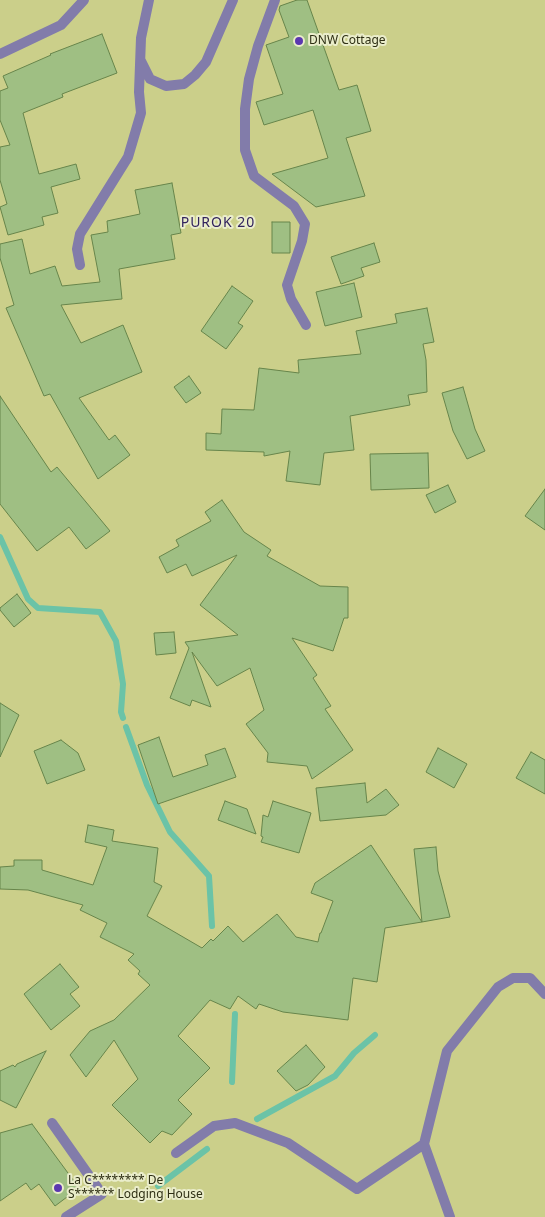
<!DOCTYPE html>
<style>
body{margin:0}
canvas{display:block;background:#cbcf8a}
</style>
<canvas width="545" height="1217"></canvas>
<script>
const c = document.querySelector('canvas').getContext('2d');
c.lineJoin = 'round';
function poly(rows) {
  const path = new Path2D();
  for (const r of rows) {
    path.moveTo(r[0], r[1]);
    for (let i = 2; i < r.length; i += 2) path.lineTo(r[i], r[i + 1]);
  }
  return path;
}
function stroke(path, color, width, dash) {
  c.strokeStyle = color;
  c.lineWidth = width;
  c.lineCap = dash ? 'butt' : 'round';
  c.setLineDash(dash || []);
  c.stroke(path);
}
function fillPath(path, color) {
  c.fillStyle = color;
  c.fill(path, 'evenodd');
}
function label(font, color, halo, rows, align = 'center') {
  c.font = font + ' "Noto Sans",sans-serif';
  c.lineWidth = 4;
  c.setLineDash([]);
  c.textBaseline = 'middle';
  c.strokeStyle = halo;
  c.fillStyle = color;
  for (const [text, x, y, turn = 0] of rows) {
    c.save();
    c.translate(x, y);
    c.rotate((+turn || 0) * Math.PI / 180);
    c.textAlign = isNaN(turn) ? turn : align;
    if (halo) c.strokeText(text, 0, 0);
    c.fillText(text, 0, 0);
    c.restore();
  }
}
stroke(poly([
 [0,537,28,599,38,608,100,612,116,641,123,684,121,712,123,718],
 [126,727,147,785,170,832,209,876,212,926],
 [232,1082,235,1014],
 [257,1119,335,1076,354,1053,375,1035],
 [158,1186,207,1149]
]), '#6bc3a7', 6);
const building = poly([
 [297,0,307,0,339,90,357,85,371,131,346,138,365,196,316,207,272,174,328,158,313,110,264,125,256,102,283,94,266,45,289,37,279,10,280,6,297,0],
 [102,34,117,73,62,94,63,97,23,113,39,174,76,164,80,179,51,187,58,213,42,217,44,225,8,235,0,207,7,204,0,180,0,147,10,145,0,120,0,91,8,88,3,76,51,55,50,54,102,34],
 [172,183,181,233,171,235,175,259,119,269,122,299,61,305,81,343,123,325,142,372,79,398,109,440,115,435,130,455,98,479,50,394,44,396,6,308,14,305,0,258,0,244,22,239,30,274,55,266,62,286,100,282,91,235,108,232,107,221,140,214,135,190,172,183],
 [272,222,290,222,290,253,272,253,272,222],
 [374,243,380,262,361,268,364,276,341,284,331,257,374,243],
 [354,283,362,317,325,326,316,292,354,283],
 [232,286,253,301,238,323,243,326,226,349,201,331,232,286],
 [427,308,434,342,423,344,426,360,427,392,408,395,410,405,350,416,354,450,324,453,320,485,286,481,290,451,264,456,264,452,206,450,206,433,221,434,222,409,254,410,259,368,299,373,298,360,361,354,356,331,397,323,395,314,427,308],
 [189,376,201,393,186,403,174,387,189,376],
 [463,387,475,429,485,451,467,459,453,431,442,393,463,387],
 [0,396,51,472,57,467,110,531,86,549,69,527,37,551,0,504,0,396],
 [428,453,429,488,371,490,370,454,428,453],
 [448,485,456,502,435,513,426,495,448,485],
 [545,489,545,530,525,516,545,489],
 [222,500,244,532,271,550,267,556,320,586,348,587,348,618,344,618,333,651,292,638,317,675,313,678,331,706,325,709,353,750,312,779,307,766,267,762,268,753,246,724,264,710,250,668,217,686,192,652,211,707,192,700,190,706,170,698,189,648,185,642,238,635,200,605,237,555,192,576,186,564,167,573,159,557,179,546,176,540,211,521,205,512,222,500],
 [17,594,31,613,14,627,0,610,0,608,17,594],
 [174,632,176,653,156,655,154,633,174,632],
 [0,703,19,715,0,757,0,703],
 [159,737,173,777,208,765,205,755,225,748,236,777,158,804,138,745,159,737],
 [61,740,78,753,85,770,47,784,34,751,61,740],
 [438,748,467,764,454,788,426,772,438,748],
 [531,752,545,760,545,794,516,778,531,752],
 [365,783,367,803,386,789,399,805,386,815,320,821,316,788,365,783],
 [225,801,247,809,256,834,218,820,225,801],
 [273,801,311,813,299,853,261,842,263,837,261,836,263,815,268,817,273,801],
 [88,825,114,830,112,841,158,848,154,882,162,886,147,916,202,948,211,939,213,941,228,926,243,942,277,914,296,937,318,942,320,933,321,933,333,901,311,893,315,883,371,845,422,922,385,928,377,982,353,978,348,1020,283,1012,259,1004,256,1009,238,996,230,1009,210,1000,178,1036,210,1068,178,1100,192,1114,172,1135,162,1131,150,1143,112,1105,138,1079,114,1040,86,1077,70,1055,90,1031,114,1020,150,985,138,974,140,971,128,960,134,954,100,937,107,923,80,910,83,905,28,890,0,889,0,867,14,866,14,860,42,860,42,870,93,885,107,847,85,842,88,825],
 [436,847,438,871,450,917,422,922,414,849,436,847],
 [60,964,79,987,70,994,80,1006,51,1030,24,994,60,964],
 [306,1045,325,1067,308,1085,296,1091,277,1071,306,1045],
 [46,1051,16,1108,0,1100,0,1071,13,1065,15,1067,17,1064,46,1051],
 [32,1124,79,1188,55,1206,39,1184,31,1190,26,1183,0,1201,0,1133,32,1124]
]);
fillPath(building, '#9fbf83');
stroke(building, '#67854b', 1);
stroke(poly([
 [275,0,258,46,249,79,245,109,245,150,254,176,294,206,305,224,302,241,287,285,291,299,306,325],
 [0,54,61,25,84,0],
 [141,61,150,79,166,86,184,84,195,75,206,62,233,0],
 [80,265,77,249,80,234,128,157,141,113,139,92,141,38,149,0],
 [52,1123,102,1194,66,1217],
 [176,1153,214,1126,235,1123,288,1143,357,1189,424,1144],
 [450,1217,424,1144,447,1051,498,987,513,978,530,978,545,994]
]), '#827caa', 10);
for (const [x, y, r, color] of [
 [299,41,5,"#5b38b0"],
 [58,1188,5,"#5b38b0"]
]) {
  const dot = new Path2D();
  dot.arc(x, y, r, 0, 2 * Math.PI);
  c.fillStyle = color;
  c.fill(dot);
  stroke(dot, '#eaedcb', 2);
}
label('12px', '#2e2f14', '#eaedcb', [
 ["DNW Cottage",309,41],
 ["La C******** De",68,1181],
 ["S****** Lodging House",68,1195]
], 'left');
c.letterSpacing = '1px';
label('14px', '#31225d', '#eaedcb', [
 ["PUROK 20",218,223]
]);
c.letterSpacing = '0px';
</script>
